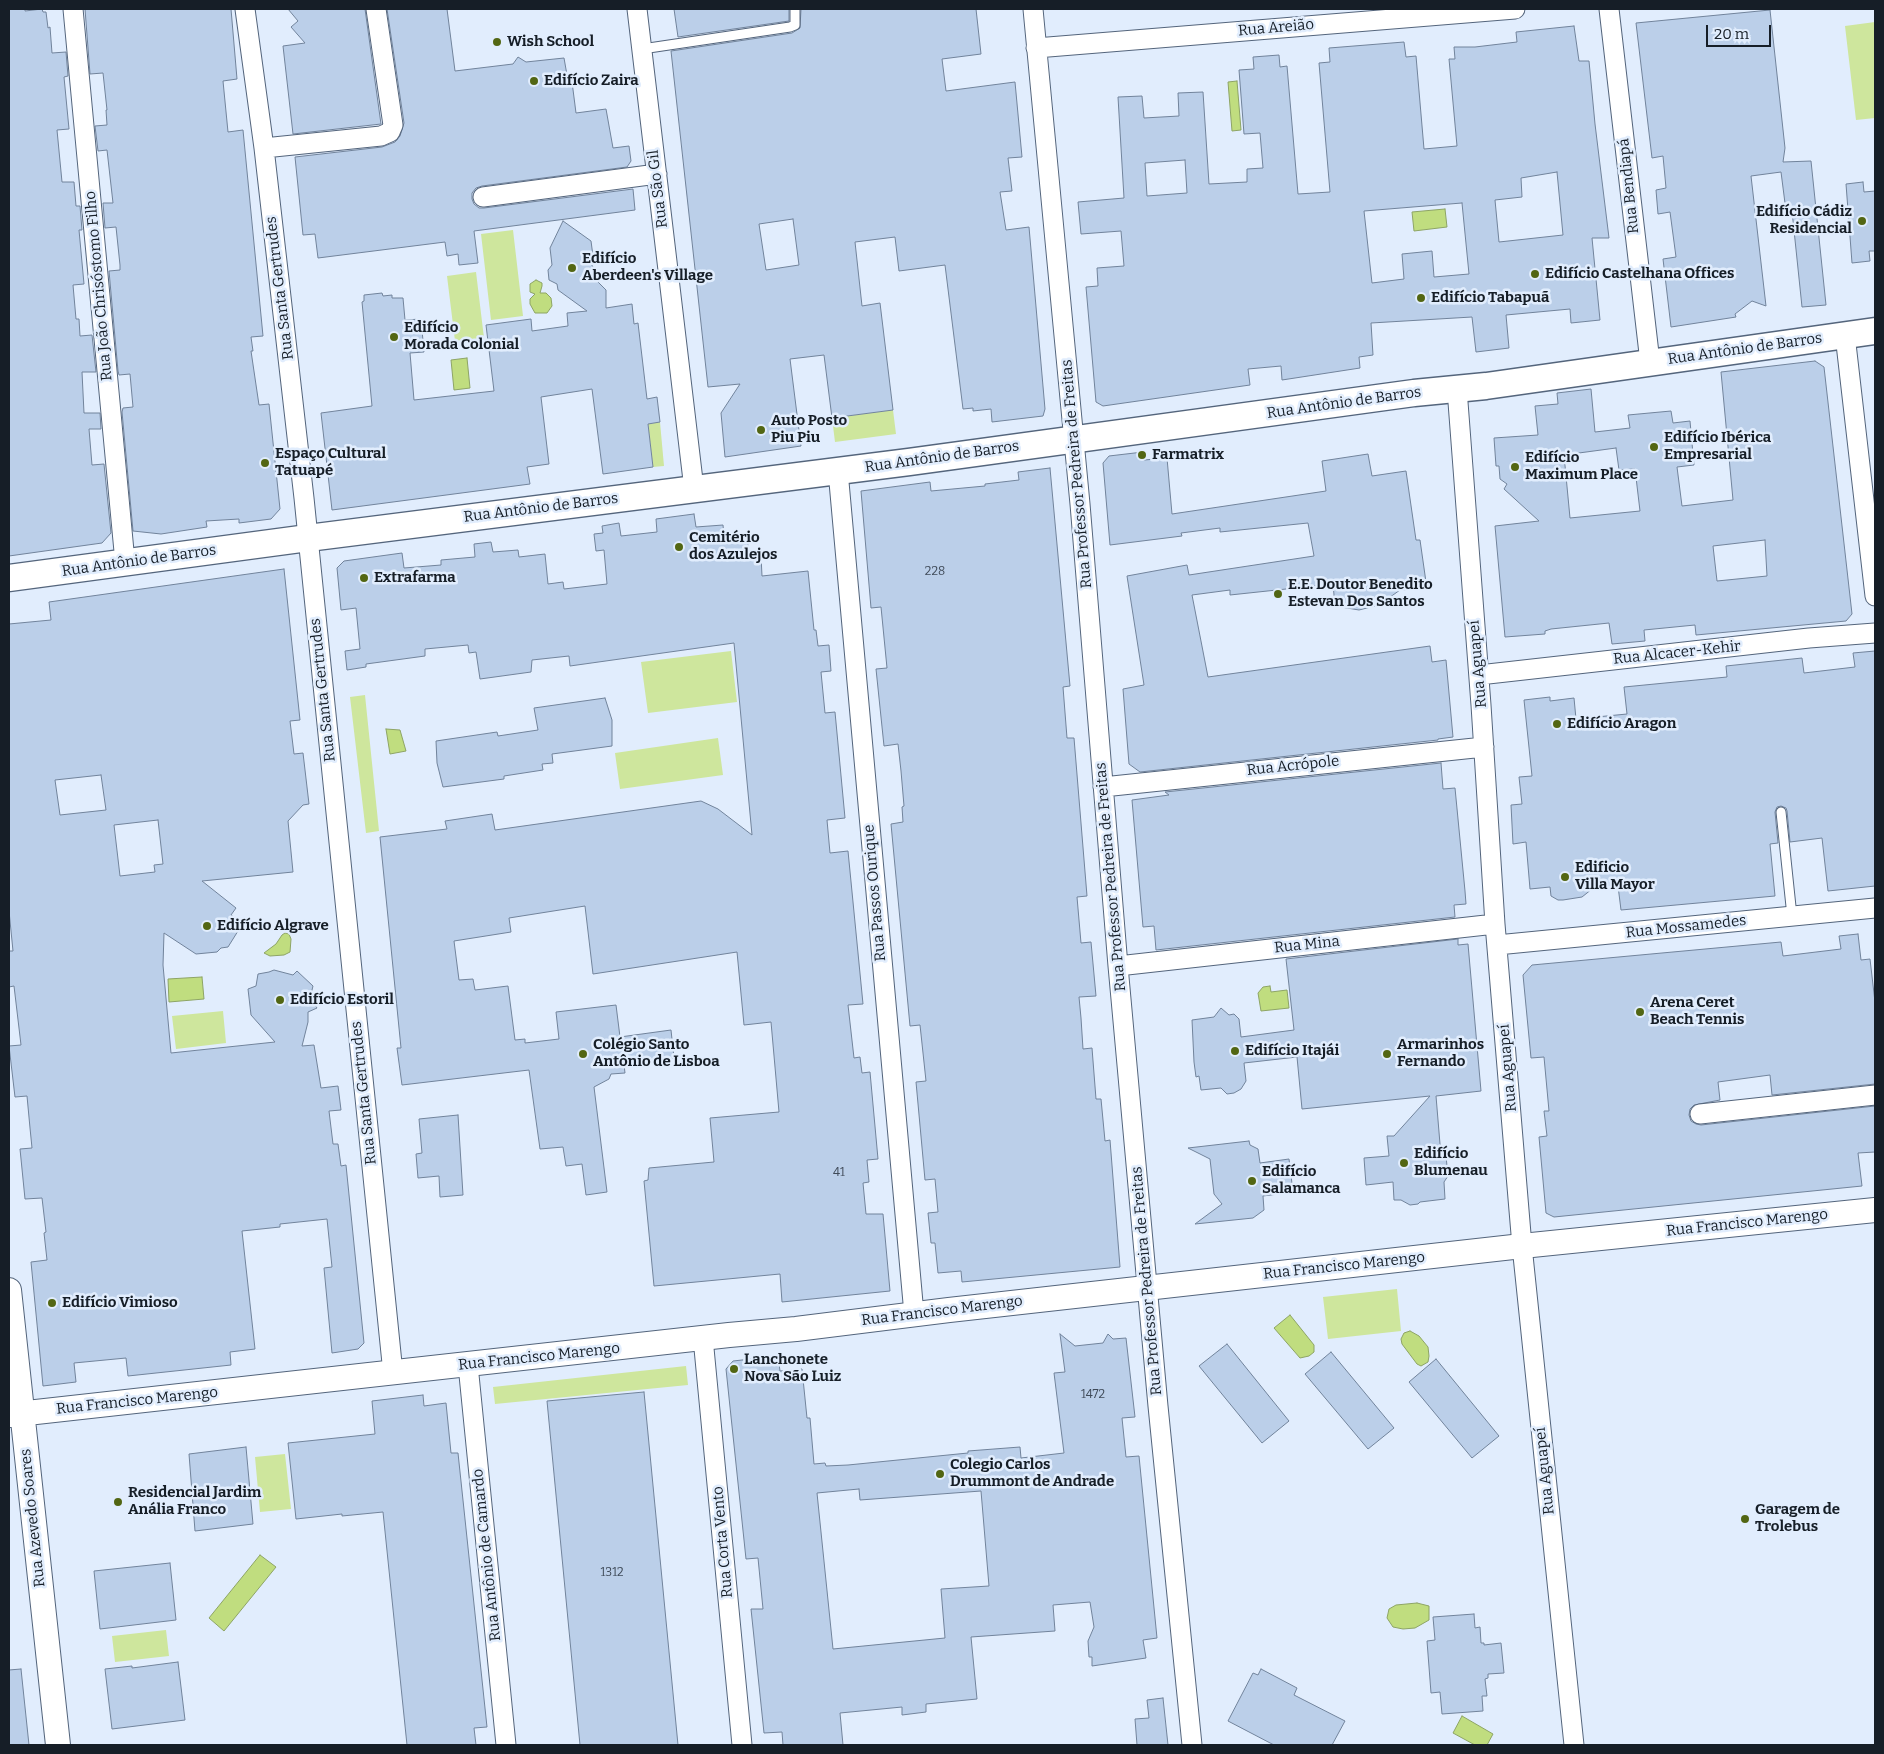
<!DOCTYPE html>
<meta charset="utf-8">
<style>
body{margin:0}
#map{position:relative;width:1884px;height:1754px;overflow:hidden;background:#e1edfd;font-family:Bitter,serif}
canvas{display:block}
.frame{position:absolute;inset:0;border:10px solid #161e27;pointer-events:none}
.scale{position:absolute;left:1706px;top:25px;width:65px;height:22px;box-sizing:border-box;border:2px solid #161e27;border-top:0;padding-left:6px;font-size:15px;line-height:18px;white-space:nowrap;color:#161e27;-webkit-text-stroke:4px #e1edfd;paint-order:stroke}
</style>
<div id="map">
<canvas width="1884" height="1754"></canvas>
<div class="frame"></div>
<div class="scale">20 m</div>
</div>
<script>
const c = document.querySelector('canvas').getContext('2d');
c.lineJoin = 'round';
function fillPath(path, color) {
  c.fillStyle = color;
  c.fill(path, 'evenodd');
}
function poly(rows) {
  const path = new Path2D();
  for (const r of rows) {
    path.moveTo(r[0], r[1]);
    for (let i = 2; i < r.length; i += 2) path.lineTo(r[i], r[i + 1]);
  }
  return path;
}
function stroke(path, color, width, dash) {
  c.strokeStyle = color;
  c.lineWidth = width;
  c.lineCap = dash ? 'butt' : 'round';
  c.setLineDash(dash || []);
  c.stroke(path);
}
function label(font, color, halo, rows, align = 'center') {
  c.font = font + ' Bitter,serif';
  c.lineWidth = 5;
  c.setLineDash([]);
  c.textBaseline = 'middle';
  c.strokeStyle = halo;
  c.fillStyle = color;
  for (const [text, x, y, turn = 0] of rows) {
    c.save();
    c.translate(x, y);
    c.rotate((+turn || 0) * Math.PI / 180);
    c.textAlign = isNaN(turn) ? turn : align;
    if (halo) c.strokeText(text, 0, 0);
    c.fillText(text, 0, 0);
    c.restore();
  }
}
fillPath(poly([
 [1875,22,1875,118,1856,120,1845,26],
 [513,230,523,316,491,320,481,234],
 [476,272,484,338,455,341,447,276],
 [893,410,896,434,835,442,832,418],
 [660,422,664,466,653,467,648,424],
 [731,651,737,702,648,713,641,662],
 [365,695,379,831,366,833,350,697],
 [718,738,723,775,620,789,615,753],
 [223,1011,226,1043,176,1049,172,1016],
 [1397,1289,1401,1331,1328,1339,1323,1297],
 [686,1366,688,1385,495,1404,493,1387],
 [285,1454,291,1509,260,1512,255,1457],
 [166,1630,169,1656,115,1662,112,1636]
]), '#cee69d');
const water = poly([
 [1237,81,1241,130,1232,131,1228,82,1237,81],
 [1445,209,1447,227,1414,231,1412,212,1445,209],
 [536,280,542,283,542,286,540,293,546,293,551,298,552,306,547,313,535,313,530,304,530,299,535,294,530,292,530,284,536,280],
 [467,358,470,388,454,390,451,360,467,358],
 [386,729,400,730,406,751,390,754,386,729],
 [285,933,289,934,291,939,290,952,284,955,270,956,264,953,276,944,282,935,285,933],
 [202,977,204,999,169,1002,168,979,202,977],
 [1270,986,1271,992,1287,990,1289,1008,1261,1011,1258,993,1263,987,1270,986],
 [1290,1315,1314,1345,1314,1352,1309,1356,1300,1358,1274,1328,1290,1315],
 [1410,1331,1419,1336,1428,1347,1429,1356,1428,1362,1421,1366,1417,1364,1402,1344,1401,1339,1404,1333,1410,1331],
 [260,1555,276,1567,224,1631,209,1618,260,1555],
 [1417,1603,1429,1606,1429,1620,1415,1628,1403,1629,1393,1627,1387,1618,1389,1609,1396,1605,1417,1603],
 [1462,1716,1493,1734,1487,1745,1475,1745,1453,1733,1462,1716]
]);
fillPath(water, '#c0dd7f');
stroke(water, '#8da465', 1);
const building = poly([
 [9,9,25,9,25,11,42,9,43,12,46,12,48,28,50,27,52,53,66,52,68,76,64,77,69,129,57,130,62,182,74,182,76,206,80,206,82,230,79,230,84,284,73,285,76,319,79,319,80,336,92,335,96,372,82,372,84,413,100,413,101,429,89,429,92,465,104,464,111,533,102,543,9,556,9,9],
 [85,9,231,9,237,79,223,81,228,132,243,130,263,336,251,337,253,351,251,351,259,405,269,404,280,509,271,519,239,523,239,519,206,521,207,527,161,534,133,531,122,412,123,408,133,407,130,374,119,375,118,371,109,271,120,270,120,265,116,227,105,228,103,203,113,203,107,150,98,151,95,126,107,125,106,110,107,110,103,73,90,74,85,9],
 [288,9,365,9,381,124,293,134,283,46,305,43,291,27,298,21,288,9],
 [387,9,447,9,455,71,513,64,518,57,526,62,564,58,567,75,571,74,576,113,606,109,613,148,629,146,631,161,627,167,482,186,476,188,472,193,472,199,474,204,479,208,484,208,633,189,635,210,474,231,478,263,459,265,458,254,447,256,445,242,318,258,315,234,303,235,295,157,382,147,395,142,400,136,404,123,387,9],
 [674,9,789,9,789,21,678,37,674,9],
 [801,9,976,9,981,54,942,59,946,91,1015,82,1022,157,1008,158,1012,191,1000,192,1006,230,1029,227,1045,409,1043,416,992,422,991,409,973,411,973,408,963,409,945,265,899,271,895,237,855,242,862,306,880,303,893,410,832,418,824,355,790,359,801,446,725,457,721,413,740,384,708,387,671,51,792,33,800,28,801,9],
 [793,219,799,265,766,270,759,224,793,219],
 [1770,10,1785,148,1783,162,1811,161,1826,305,1802,307,1792,211,1786,211,1781,172,1751,176,1766,306,1752,301,1735,314,1736,317,1671,327,1663,259,1676,257,1670,212,1658,214,1656,190,1666,188,1663,156,1652,158,1636,23,1770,10],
 [1574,26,1579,61,1589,61,1595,124,1609,238,1592,238,1600,320,1571,323,1570,309,1506,315,1509,348,1476,352,1472,317,1371,323,1373,355,1359,357,1360,368,1282,380,1281,366,1248,369,1250,385,1103,406,1096,402,1086,287,1098,286,1097,268,1124,266,1121,231,1081,234,1078,202,1124,198,1118,97,1142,96,1144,118,1179,116,1178,93,1203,92,1209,184,1247,182,1247,169,1263,168,1260,133,1244,134,1239,70,1254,69,1253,57,1279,55,1280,67,1287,66,1298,194,1330,192,1319,63,1330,62,1329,48,1404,42,1406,57,1416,56,1424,149,1457,146,1449,59,1455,59,1454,47,1475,47,1517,42,1516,32,1574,26],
 [1185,160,1187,193,1147,196,1145,163,1185,160],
 [1557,172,1563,235,1499,242,1495,200,1522,197,1521,178,1557,172],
 [1462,203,1469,274,1434,277,1432,251,1402,254,1404,279,1372,283,1364,211,1462,203],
 [1863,182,1864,192,1875,191,1875,251,1869,251,1870,261,1852,263,1846,184,1863,182],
 [563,221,591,241,593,256,590,262,596,272,597,281,606,290,606,308,632,304,634,324,638,323,647,399,657,397,660,422,648,424,653,467,603,474,592,389,541,397,549,464,527,467,530,484,332,510,321,413,372,406,362,302,364,301,364,295,382,293,383,296,392,295,392,298,403,298,405,320,421,319,424,352,410,353,414,400,494,391,486,325,531,319,532,331,568,326,567,313,587,311,558,290,557,284,549,280,548,270,552,265,550,248,563,221],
 [1815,361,1824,367,1852,614,1846,621,1696,635,1695,625,1644,630,1645,641,1612,644,1609,623,1551,629,1545,631,1545,634,1505,637,1495,526,1539,521,1504,489,1507,484,1500,479,1499,466,1496,466,1494,438,1538,435,1535,406,1558,404,1557,393,1591,389,1595,432,1630,428,1628,415,1671,411,1673,423,1690,421,1694,465,1677,467,1682,506,1733,500,1721,372,1815,361],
 [1616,448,1619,470,1635,469,1640,511,1570,518,1564,455,1616,448],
 [1765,540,1767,576,1717,581,1713,546,1765,540],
 [1143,452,1144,460,1167,458,1172,514,1326,491,1322,461,1368,454,1372,476,1406,471,1416,540,1420,540,1427,589,1400,590,1379,605,1359,610,1335,606,1333,584,1230,595,1230,590,1192,595,1208,677,1430,646,1432,662,1446,660,1453,737,1438,739,1438,740,1140,772,1129,764,1123,689,1144,685,1127,576,1187,565,1189,575,1314,556,1308,523,1220,532,1220,528,1181,533,1182,536,1110,545,1103,463,1109,456,1143,452],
 [1050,468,1070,686,1063,687,1067,738,1074,738,1087,896,1077,897,1081,943,1091,942,1096,996,1079,997,1081,1018,1083,1049,1092,1048,1096,1099,1101,1099,1105,1141,1110,1140,1120,1267,962,1282,961,1271,938,1273,935,1243,931,1243,928,1213,938,1212,935,1179,925,1180,916,1082,926,1081,920,1025,910,1026,891,824,903,822,902,807,904,806,901,771,898,744,884,746,876,669,887,668,881,607,871,608,861,491,930,482,931,491,985,486,985,484,1019,480,1018,472,1050,468],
 [694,514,696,527,723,525,724,536,747,533,749,557,761,556,762,576,808,571,814,630,816,630,818,646,829,645,831,671,821,672,825,713,835,712,845,818,827,820,830,853,848,851,863,1004,848,1005,854,1058,860,1057,862,1073,870,1072,878,1159,867,1160,869,1182,863,1183,866,1214,883,1214,890,1291,782,1302,780,1274,654,1286,644,1181,648,1180,649,1168,714,1162,710,1118,779,1112,771,1022,744,1025,737,952,593,974,585,906,509,918,511,932,454,941,459,980,473,979,475,990,508,986,515,1040,525,1039,525,1043,559,1039,556,1012,616,1005,620,1037,671,1030,674,1058,624,1065,625,1073,611,1074,609,1079,594,1087,607,1192,586,1195,582,1164,566,1166,563,1147,540,1149,529,1070,402,1085,397,1048,401,1048,380,837,447,829,445,821,492,814,495,830,701,801,718,809,752,835,734,643,570,666,569,656,532,660,531,672,480,679,476,652,469,653,468,645,425,649,425,656,366,664,366,667,347,670,345,651,360,649,356,608,341,610,337,568,344,561,402,553,404,568,441,565,441,560,475,557,474,544,491,542,493,552,518,550,519,557,545,554,548,584,563,582,564,589,607,584,604,550,596,551,594,534,603,533,602,526,619,523,621,536,657,532,656,519,694,514],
 [284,569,300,720,290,721,294,754,303,753,309,804,303,805,288,821,293,872,202,881,236,908,231,915,238,920,232,927,238,931,228,947,221,948,217,952,196,954,164,933,163,965,171,1053,275,1042,251,1015,248,989,256,986,258,974,269,972,274,970,293,975,297,971,313,986,310,998,317,1008,308,1012,308,1022,302,1046,314,1045,321,1088,338,1086,341,1110,329,1111,333,1144,338,1144,341,1166,346,1165,364,1343,358,1349,332,1353,324,1268,332,1267,327,1219,280,1224,280,1227,242,1231,255,1349,230,1352,231,1365,128,1376,126,1358,74,1363,76,1382,43,1386,31,1262,47,1260,44,1233,46,1232,42,1198,25,1199,20,1149,32,1148,30,1128,27,1096,15,1097,9,1046,21,1045,14,986,9,987,9,951,13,951,9,911,9,624,51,620,49,602,284,569],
 [101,775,106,810,60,815,55,780,101,775],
 [158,820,163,864,154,865,155,872,120,876,114,825,158,820],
 [1875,651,1875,886,1828,891,1822,838,1790,842,1787,811,1786,808,1781,806,1777,807,1775,812,1778,843,1770,844,1775,896,1621,910,1618,886,1592,889,1582,897,1563,900,1558,900,1551,896,1550,887,1530,889,1526,842,1513,844,1511,805,1522,804,1519,777,1532,776,1524,700,1550,697,1550,701,1574,698,1576,719,1627,714,1624,687,1727,677,1726,666,1802,658,1804,673,1855,667,1853,653,1875,651],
 [605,698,612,720,612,746,552,754,553,763,542,764,543,770,504,776,504,779,443,787,437,763,436,741,497,732,498,736,538,730,534,708,605,698],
 [1441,763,1443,789,1455,788,1465,891,1466,904,1454,905,1455,917,1156,950,1154,926,1143,927,1132,800,1169,795,1165,792,1441,763],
 [1858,934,1861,960,1870,959,1875,1002,1875,1084,1772,1095,1770,1075,1718,1082,1720,1100,1694,1105,1690,1109,1689,1115,1691,1121,1696,1124,1701,1125,1875,1106,1875,1152,1858,1153,1862,1186,1554,1217,1546,1213,1539,1137,1547,1136,1544,1111,1549,1111,1544,1057,1531,1058,1523,975,1532,965,1781,942,1783,956,1841,949,1839,936,1858,934],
 [1458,939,1458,945,1468,944,1481,1091,1436,1096,1440,1144,1445,1150,1446,1156,1448,1176,1444,1182,1445,1199,1420,1202,1418,1204,1410,1205,1401,1200,1394,1200,1393,1182,1366,1185,1364,1158,1389,1156,1387,1136,1394,1136,1430,1096,1302,1109,1297,1057,1244,1063,1246,1081,1241,1089,1234,1093,1227,1094,1221,1088,1201,1090,1199,1076,1196,1077,1194,1062,1192,1020,1214,1017,1221,1008,1229,1015,1234,1014,1239,1019,1241,1037,1294,1030,1286,959,1458,939],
 [458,1115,463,1195,440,1197,439,1176,418,1178,416,1154,422,1153,419,1119,458,1115],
 [1249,1141,1250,1145,1258,1149,1260,1163,1289,1159,1293,1192,1263,1196,1264,1210,1253,1218,1195,1224,1222,1204,1214,1194,1210,1159,1188,1148,1249,1141],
 [1060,1334,1075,1346,1103,1343,1108,1334,1113,1339,1126,1338,1135,1417,1122,1418,1126,1457,1139,1456,1157,1638,1143,1640,1146,1658,1092,1666,1092,1657,1089,1657,1088,1641,1094,1627,1090,1602,1053,1605,1055,1631,971,1637,977,1699,926,1704,926,1712,902,1715,902,1707,840,1713,843,1745,783,1745,782,1732,764,1733,751,1609,763,1609,758,1558,746,1559,726,1369,733,1361,778,1356,780,1371,802,1369,807,1418,810,1418,814,1464,825,1463,826,1466,848,1465,968,1453,968,1451,1020,1447,1021,1458,1064,1453,1054,1373,1065,1372,1060,1334],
 [859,1489,860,1500,981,1491,989,1586,941,1589,945,1638,833,1649,817,1493,859,1489],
 [1227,1344,1289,1421,1262,1443,1199,1366,1227,1344],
 [1331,1352,1394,1428,1368,1449,1305,1374,1331,1352],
 [1436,1359,1499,1436,1472,1458,1409,1382,1436,1359],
 [644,1392,678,1745,580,1745,547,1401,644,1392],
 [423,1395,424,1406,446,1403,451,1453,458,1453,487,1727,474,1728,476,1745,407,1745,383,1512,342,1516,342,1514,296,1519,288,1443,375,1434,372,1401,423,1395],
 [246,1447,253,1524,195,1531,189,1454,246,1447],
 [170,1563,176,1620,100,1629,94,1571,170,1563],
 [1474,1614,1475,1628,1480,1627,1481,1643,1484,1643,1484,1645,1501,1643,1504,1673,1488,1674,1488,1678,1485,1679,1487,1696,1482,1696,1483,1711,1442,1714,1440,1692,1431,1693,1427,1641,1435,1640,1433,1617,1474,1614],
 [178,1662,185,1720,112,1729,105,1669,132,1666,132,1668,178,1662],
 [21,1669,29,1745,9,1745,9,1670,21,1669],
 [1261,1669,1297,1688,1294,1695,1345,1721,1332,1745,1274,1745,1228,1721,1253,1673,1258,1675,1261,1669],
 [1163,1698,1168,1745,1137,1745,1135,1719,1149,1718,1147,1700,1163,1698]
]);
fillPath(building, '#bbcfe9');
stroke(building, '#71839b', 1);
const service = poly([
 [642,49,790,27,795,25,795,9],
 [1781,812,1792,916]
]);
const minor = poly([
 [73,9,125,562],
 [245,9,264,148,304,498,393,1373],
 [637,9,694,489],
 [1033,9,1080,504,1118,966,1158,1406,1192,1745],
 [1609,9,1650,362],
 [1036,48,1515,9],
 [264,148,381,136,390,132,393,125,376,9],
 [483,197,657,174],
 [1845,335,1875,596],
 [1457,389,1481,705,1495,924,1522,1246,1574,1745],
 [838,471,914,1314],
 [1479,675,1809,638,1875,633],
 [1103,787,1484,747],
 [1497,945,1875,908],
 [1118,966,1495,924],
 [1700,1114,1875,1095],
 [703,1338,742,1745],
 [468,1365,506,1745]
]);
const tertiary = poly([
 [9,1290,58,1745],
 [9,1415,729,1335,796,1329,949,1310,1522,1246,1875,1210]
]);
const secondary = poly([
 [9,578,308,538,909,462,1414,393,1486,386,1875,331]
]);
stroke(service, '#54657c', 11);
stroke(minor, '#54657c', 21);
stroke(tertiary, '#54657c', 26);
stroke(secondary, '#54657c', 29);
stroke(service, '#fff', 9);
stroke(minor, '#fff', 19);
stroke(tertiary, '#fff', 24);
stroke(secondary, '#fff', 26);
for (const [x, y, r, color] of [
 [497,42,5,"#526613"],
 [534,81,5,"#526613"],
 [1862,221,5,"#526613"],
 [572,268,5,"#526613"],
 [1535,274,5,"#526613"],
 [1421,298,5,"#526613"],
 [394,337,5,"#526613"],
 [761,430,5,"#526613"],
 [1654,447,5,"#526613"],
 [1142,455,5,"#526613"],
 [265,463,5,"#526613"],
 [1515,467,5,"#526613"],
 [679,547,5,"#526613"],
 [364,578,5,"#526613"],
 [1278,594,5,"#526613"],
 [1557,724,5,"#526613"],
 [1565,877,5,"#526613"],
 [207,926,5,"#526613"],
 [280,1000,5,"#526613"],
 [1640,1012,5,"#526613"],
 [1235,1051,5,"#526613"],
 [583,1054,5,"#526613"],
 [1387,1054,5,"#526613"],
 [1404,1163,5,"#526613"],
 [1252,1181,5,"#526613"],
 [52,1303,5,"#526613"],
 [734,1369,5,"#526613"],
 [940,1474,5,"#526613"],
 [118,1502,5,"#526613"],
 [1745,1519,5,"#526613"]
]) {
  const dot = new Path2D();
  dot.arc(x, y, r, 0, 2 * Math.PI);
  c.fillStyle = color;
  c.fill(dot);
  stroke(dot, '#e1edfd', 2);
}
label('12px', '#3f4a58', null, [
 ["228",935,572],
 ["41",839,1173],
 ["1472",1093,1395],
 ["1312",612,1573]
]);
label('15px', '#161e27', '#e1edfd', [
 ["Rua Areião",1276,28,-5],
 ["Rua Bendiapá",1629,186,-96],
 ["Rua São Gil",658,189,-97],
 ["Rua João Chrisóstomo Filho",99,286,-95],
 ["Rua Santa Gertrudes",280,288,-97],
 ["Rua Antônio de Barros",1745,349,-8],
 ["Rua Antônio de Barros",1344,403,-8],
 ["Rua Antônio de Barros",942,457,-8],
 ["Rua Professor Pedreira de Freitas",1077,474,-95],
 ["Rua Antônio de Barros",541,508,-7],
 ["Rua Antônio de Barros",139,561,-8],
 ["Rua Alcacer-Kehir",1677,653,-6],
 ["Rua Aguapeí",1478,664,-95],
 ["Rua Santa Gertrudes",323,690,-96],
 ["Rua Acrópole",1293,766,-6],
 ["Rua Professor Pedreira de Freitas",1111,877,-95],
 ["Rua Passos Ourique",875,893,-95],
 ["Rua Mossamedes",1686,927,-6],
 ["Rua Mina",1307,945,-6],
 ["Rua Aguapeí",1508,1068,-95],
 ["Rua Santa Gertrudes",364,1093,-96],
 ["Rua Francisco Marengo",1747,1223,-6],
 ["Rua Francisco Marengo",1344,1266,-6],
 ["Rua Professor Pedreira de Freitas",1147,1281,-95],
 ["Rua Francisco Marengo",942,1311,-7],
 ["Rua Francisco Marengo",539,1357,-6],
 ["Rua Francisco Marengo",137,1401,-6],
 ["Rua Aguapeí",1545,1471,-96],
 ["Rua Azevedo Soares",33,1518,-96],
 ["Rua Corta Vento",723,1542,-95],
 ["Rua Antônio de Camardo",487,1555,-96]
]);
label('bold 15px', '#161e27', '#e1edfd', [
 ["Wish School",507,42],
 ["Edifício Zaira",544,81],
 ["Edifício Cádiz",1852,212,"right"],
 ["Residencial",1852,229,"right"],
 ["Edifício",582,259],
 ["Aberdeen's Village",582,276],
 ["Edifício Castelhana Offices",1545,274],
 ["Edifício Tabapuã",1431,298],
 ["Edifício",404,328],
 ["Morada Colonial",404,345],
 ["Auto Posto",771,421],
 ["Piu Piu",771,438],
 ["Edifício Ibérica",1664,438],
 ["Empresarial",1664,455],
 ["Espaço Cultural",275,454],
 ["Tatuapé",275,471],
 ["Farmatrix",1152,455],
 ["Edifício",1525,458],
 ["Maximum Place",1525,475],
 ["Cemitério",689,538],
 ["dos Azulejos",689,555],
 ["Extrafarma",374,578],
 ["E.E. Doutor Benedito",1288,585],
 ["Estevan Dos Santos",1288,602],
 ["Edifício Aragon",1567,724],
 ["Edificio",1575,868],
 ["Villa Mayor",1575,885],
 ["Edifício Algrave",217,926],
 ["Edifício Estoril",290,1000],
 ["Arena Ceret",1650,1003],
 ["Beach Tennis",1650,1020],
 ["Colégio Santo",593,1045],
 ["Antônio de Lisboa",593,1062],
 ["Armarinhos",1397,1045],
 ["Fernando",1397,1062],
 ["Edifício Itajái",1245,1051],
 ["Edifício",1414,1154],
 ["Blumenau",1414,1171],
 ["Edifício",1262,1172],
 ["Salamanca",1262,1189],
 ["Edifício Vimioso",62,1303],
 ["Lanchonete",744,1360],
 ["Nova São Luiz",744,1377],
 ["Colegio Carlos",950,1465],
 ["Drummont de Andrade",950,1482],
 ["Residencial Jardim",128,1493],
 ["Anália Franco",128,1510],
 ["Garagem de",1755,1510],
 ["Trolebus",1755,1527]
], 'left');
</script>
